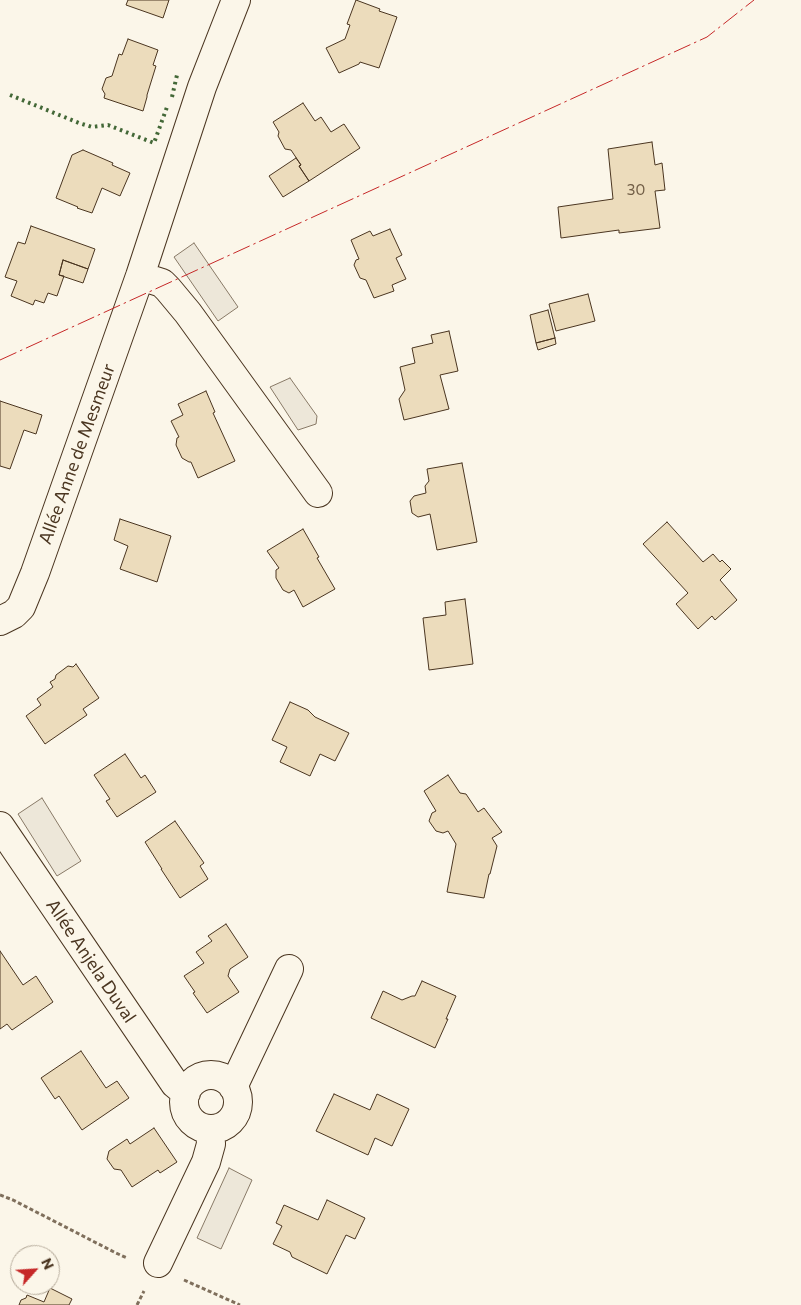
<!DOCTYPE html>
<meta charset="utf-8">
<style>
body{margin:0}
#map{position:relative;width:801px;height:1305px;overflow:hidden;background:#fbf6e9;font-family:Commissioner,sans-serif}
canvas{display:block}
.north{position:absolute;left:10px;top:1245px;width:50px;height:50px;box-sizing:border-box;background:#fbf6e9;border:1px solid #b4a999;border-radius:50%;rotate:64deg;font-size:14px;font-weight:700;line-height:20px;text-align:center;color:#4a3520}
.north::after{content:'';display:block;margin:auto;width:18px;height:22px;background:#c62828;clip-path:polygon(50% 0,100% 100%,50% 72%,0 100%)}
</style>
<div id="map">
<canvas width="801" height="1305"></canvas>
<div class="north">N</div>
</div>
<script>
const c = document.querySelector('canvas').getContext('2d');
c.lineJoin = 'round';
function fillPath(path, color) {
  c.fillStyle = color;
  c.fill(path, 'evenodd');
}
function poly(rows) {
  const path = new Path2D();
  for (const r of rows) {
    if (r.length === 3) {
      path.moveTo(r[0] + r[2], r[1]);
      path.arc(r[0], r[1], r[2], 0, 2 * Math.PI);
      continue;
    }
    path.moveTo(r[0], r[1]);
    for (let i = 2; i < r.length; i += 2) path.lineTo(r[i], r[i + 1]);
  }
  return path;
}
function stroke(path, color, width, dash) {
  c.strokeStyle = color;
  c.lineWidth = width;
  c.lineCap = dash ? 'butt' : 'round';
  c.setLineDash(dash || []);
  c.stroke(path);
}
function label(font, color, halo, rows, align = 'center') {
  c.font = font + ' Commissioner,sans-serif';
  c.lineWidth = 4;
  c.setLineDash([]);
  c.textBaseline = 'middle';
  c.strokeStyle = halo;
  c.fillStyle = color;
  for (const [text, x, y, turn = 0] of rows) {
    c.save();
    c.translate(x, y);
    c.rotate((+turn || 0) * Math.PI / 180);
    c.textAlign = isNaN(turn) ? turn : align;
    if (halo) c.strokeText(text, 0, 0);
    c.fillText(text, 0, 0);
    c.restore();
  }
}
const parking = poly([
 [194,243,238,307,218,321,174,257,194,243],
 [290,378,317,416,316,424,298,430,270,387,290,378],
 [42,798,81,861,57,876,18,814,42,798],
 [229,1168,252,1180,221,1249,197,1238,229,1168]
]);
fillPath(parking, '#ede7d9');
stroke(parking, '#887966', 1);
const building = poly([
 [128,0,169,0,163,18,126,5,128,0],
 [356,0,380,9,379,11,397,17,379,68,360,62,359,64,339,73,326,48,345,39,350,25,347,24,356,0],
 [128,39,158,50,153,65,156,66,147,95,147,97,143,111,104,98,105,94,102,89,106,78,112,76,119,54,122,55,128,39],
 [303,103,315,121,321,117,331,132,344,124,360,148,309,181,299,166,301,165,291,150,285,149,278,136,279,132,273,122,303,103],
 [652,142,655,165,662,163,665,190,655,191,660,228,619,233,619,230,561,238,558,207,613,199,608,149,652,142],
 [83,150,113,163,112,165,130,173,120,196,102,188,92,213,77,208,78,207,56,198,72,155,83,150],
 [296,158,301,165,299,166,309,181,283,197,269,176,296,158],
 [31,226,95,249,88,269,63,260,59,275,64,276,57,296,48,293,44,303,35,300,33,305,11,296,17,281,5,277,18,242,25,244,31,226],
 [390,229,402,255,396,258,406,279,392,285,394,291,374,298,366,280,360,278,354,265,356,260,359,259,351,240,370,231,373,236,390,229],
 [63,260,88,269,83,283,59,275,63,260],
 [588,294,595,321,556,331,549,304,588,294],
 [548,310,555,338,536,343,530,315,548,310],
 [449,331,458,371,440,375,449,409,404,420,399,399,405,390,400,367,415,363,412,348,433,343,431,335,449,331],
 [555,338,556,344,538,350,536,343,555,338],
 [206,391,215,412,213,413,235,461,198,478,191,462,189,462,182,458,176,445,177,438,179,437,171,421,183,415,178,404,206,391],
 [0,401,42,415,36,434,24,430,10,469,0,466,0,401],
 [462,463,477,542,437,550,430,514,418,517,412,513,410,501,414,496,426,493,425,486,429,481,427,469,462,463],
 [120,519,171,536,157,582,120,569,128,546,114,540,120,519],
 [667,522,703,562,713,554,720,562,722,560,731,569,720,580,737,600,715,620,712,616,698,629,676,604,688,593,643,544,667,522],
 [303,529,319,557,317,558,335,589,303,607,294,590,289,593,283,590,276,578,276,570,279,568,267,551,303,529],
 [465,599,473,664,429,670,423,618,446,615,445,602,465,599],
 [76,664,99,698,83,709,87,715,45,744,26,716,41,705,37,699,53,687,50,682,55,679,56,675,68,666,73,667,76,664],
 [290,702,308,710,315,717,349,733,335,761,320,754,310,776,280,762,287,747,272,740,290,702],
 [125,754,141,778,145,775,156,792,117,817,106,801,110,799,94,775,125,754],
 [448,775,460,793,466,794,478,812,484,808,502,832,492,838,497,846,490,874,489,874,484,898,447,892,456,844,448,831,443,833,436,831,429,821,432,813,436,811,424,791,448,775],
 [175,821,204,863,200,866,208,879,180,898,161,869,162,869,145,842,175,821],
 [226,924,248,957,230,969,228,976,239,992,207,1013,193,993,195,992,184,976,204,963,196,952,212,941,208,936,226,924],
 [0,951,23,985,36,976,53,1002,12,1030,7,1024,0,1029,0,951],
 [422,981,456,996,446,1019,448,1019,435,1048,371,1018,383,991,402,1000,412,996,415,996,422,981],
 [81,1051,106,1088,117,1081,129,1098,82,1130,59,1096,55,1099,41,1078,81,1051],
 [334,1094,370,1110,377,1094,409,1109,392,1146,375,1138,368,1155,316,1131,334,1094],
 [154,1128,177,1162,160,1173,158,1170,132,1187,121,1170,114,1169,107,1159,109,1151,127,1139,130,1144,154,1128],
 [327,1200,365,1218,355,1239,346,1235,327,1274,292,1257,290,1252,273,1244,282,1226,276,1223,284,1205,318,1220,327,1200],
 [50,1288,72,1299,69,1305,19,1305,21,1300,26,1298,27,1295,44,1302,50,1288]
]);
fillPath(building, '#ecdcbc');
stroke(building, '#4a3520', 1);
const minor = poly([
 [140,276,162,283,168,289,188,313,318,493],
 [0,621,14,614,21,607,35,573,140,276,202,87,236,0],
 [0,826,175,1084,186,1093],
 [211,1102,27],
 [233,1087,289,969],
 [158,1263,206,1162,211,1144,210,1129]
]);
stroke(minor, '#4a3520', 30);
stroke(poly([
 [0,1195,13,1200,116,1253,127,1258],
 [184,1280,240,1305],
 [137,1305,144,1291]
]), '#7f6f5c', 3, [4, 2.5]);
stroke(minor, '#fbf6e9', 28);
stroke(poly([
 [10,95,79,123,92,127,108,125,154,143,167,107],
 [172,97,177,75]
]), '#436837', 4, [2.5, 4]);
stroke(poly([
 [0,360,707,37,754,0]
]), '#c62828', 1, [18, 4, 2.5, 4]);
label('15px', '#725f47', null, [
 ["30",636,190]
]);
label('18px', '#4a3520', '#fbf6e9', [
 ["Allée Anne de Mesmeur",77,454,-70],
 ["Allée Anjela Duval",91,961,56]
]);
</script>
